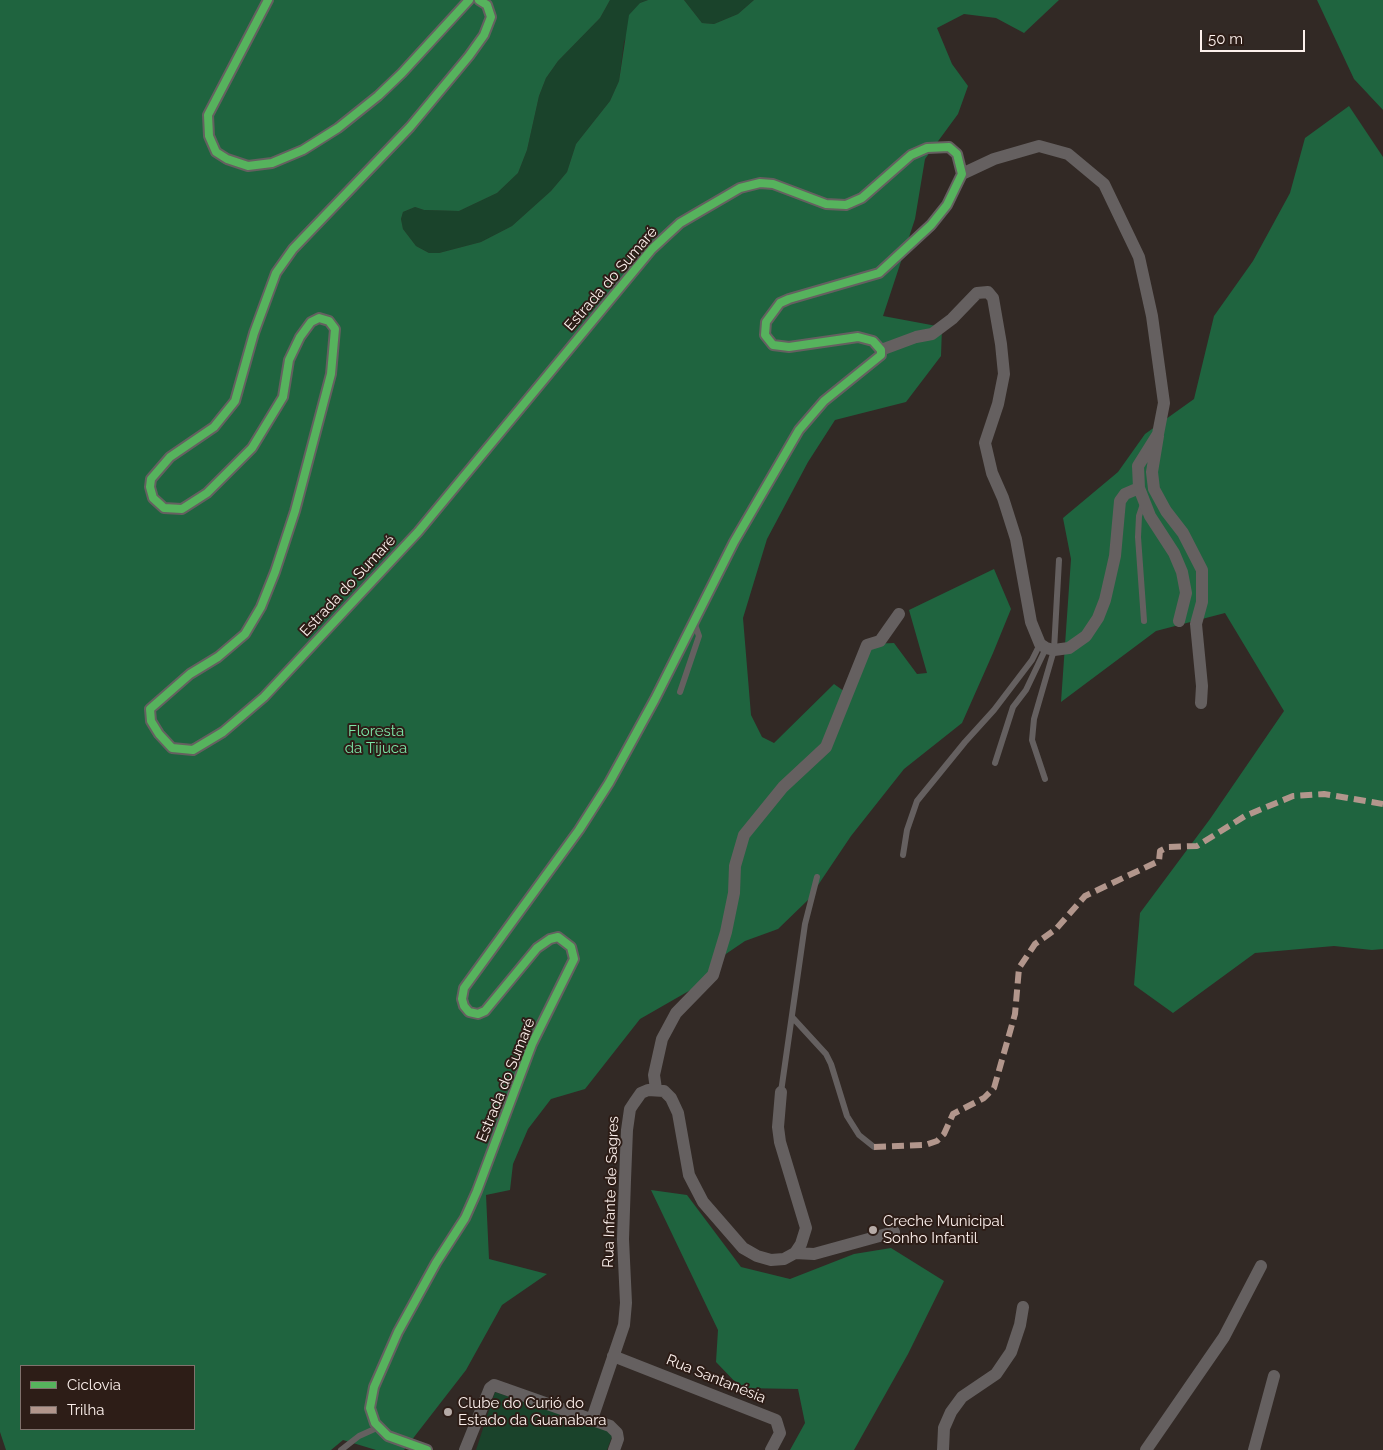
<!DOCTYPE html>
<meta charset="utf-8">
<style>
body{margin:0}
#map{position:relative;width:1383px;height:1450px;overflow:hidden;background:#322925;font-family:Raleway,sans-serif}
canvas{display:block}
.legend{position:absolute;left:20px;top:1365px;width:175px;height:65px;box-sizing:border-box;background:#2d1d17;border:1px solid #80726d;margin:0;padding:6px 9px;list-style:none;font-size:15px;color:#fdf1ed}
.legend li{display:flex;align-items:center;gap:10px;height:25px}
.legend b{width:25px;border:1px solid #80726d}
.scale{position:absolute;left:1200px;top:30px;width:105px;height:22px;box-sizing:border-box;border:2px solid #fdf1ed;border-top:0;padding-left:6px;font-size:15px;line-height:18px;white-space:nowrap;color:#fdf1ed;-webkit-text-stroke:4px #2d1d17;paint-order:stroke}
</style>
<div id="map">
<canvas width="1383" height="1450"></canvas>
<ul class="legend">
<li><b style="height:6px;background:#56b35d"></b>Ciclovia</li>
<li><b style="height:6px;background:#b2968c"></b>Trilha</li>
</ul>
<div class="scale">50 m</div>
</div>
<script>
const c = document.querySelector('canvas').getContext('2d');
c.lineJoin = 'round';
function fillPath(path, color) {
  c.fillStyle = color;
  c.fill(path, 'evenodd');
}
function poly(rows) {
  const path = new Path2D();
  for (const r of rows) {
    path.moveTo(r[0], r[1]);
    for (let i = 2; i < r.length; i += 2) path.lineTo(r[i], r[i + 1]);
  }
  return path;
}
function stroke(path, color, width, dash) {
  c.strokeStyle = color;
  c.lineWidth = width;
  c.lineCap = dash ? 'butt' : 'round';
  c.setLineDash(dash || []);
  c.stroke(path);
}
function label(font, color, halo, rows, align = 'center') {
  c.font = font + ' Raleway,sans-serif';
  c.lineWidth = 4;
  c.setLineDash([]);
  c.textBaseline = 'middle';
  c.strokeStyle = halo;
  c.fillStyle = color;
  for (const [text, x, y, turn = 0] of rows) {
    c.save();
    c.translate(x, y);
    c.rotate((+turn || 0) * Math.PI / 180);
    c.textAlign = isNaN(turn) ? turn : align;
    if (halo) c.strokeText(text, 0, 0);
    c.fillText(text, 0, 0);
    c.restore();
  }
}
fillPath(poly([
 [610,0,648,0,640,3,624,42,619,81,610,101,576,144,567,172,551,191,512,226,481,242,439,253,429,253,416,246,403,229,401,219,403,212,415,207,424,210,459,211,497,193,518,173,527,150,539,96,546,78,558,61,600,18],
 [684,0,754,0,738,14,714,24,702,23],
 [495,1392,614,1431,607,1450,476,1450]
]), '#1a432b');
fillPath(poly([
 [0,0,610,0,600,18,558,61,546,78,539,96,527,150,518,173,497,193,459,211,424,210,415,207,403,212,401,219,403,229,416,246,429,253,439,253,481,242,512,226,551,191,567,172,576,144,610,101,619,81,629,15,640,3,648,0,684,0,702,23,714,24,738,14,754,0,1059,0,1024,33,996,18,964,14,937,28,952,64,968,86,958,114,925,159,915,219,883,316,942,327,941,356,906,402,835,420,808,462,767,539,743,618,751,715,762,737,774,743,834,684,848,694,870,644,894,643,917,674,927,673,909,610,994,569,1011,609,993,653,962,723,904,769,851,836,808,900,778,929,745,941,717,960,701,984,640,1019,585,1089,551,1099,528,1129,513,1164,510,1190,486,1195,489,1259,547,1274,502,1305,466,1370,404,1450,376,1450,343,1440,331,1450,6,1450,0,1432],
 [21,1366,194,1366,194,1429,21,1429],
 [1317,0,1383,0,1383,110,1354,79],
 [1349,106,1383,157,1383,949,1372,950,1334,946,1255,953,1173,1013,1134,985,1140,913,1210,819,1284,711,1225,613,1156,631,1061,702,1071,559,1063,518,1118,472,1145,434,1194,399,1214,316,1253,261,1290,193,1305,138],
 [651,1190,687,1195,741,1267,790,1279,854,1254,891,1248,944,1281,908,1354,854,1450,790,1450,805,1423,798,1389,741,1388,716,1362,718,1330]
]), '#1f643f');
stroke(poly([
 [1143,504,1139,516,1138,537,1144,621],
 [680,692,699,636,694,622],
 [995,763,1013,707,1026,690,1046,648],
 [1045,779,1032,740,1034,719,1054,650,1059,560],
 [903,855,907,830,917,801,965,742,994,710,1032,660,1040,644],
 [793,1018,826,1054,831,1064,847,1116,859,1135,874,1147],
 [781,1092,805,924,817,877],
 [341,1450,359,1436,379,1427]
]), '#656060', 6);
stroke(poly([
 [268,0,208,115,209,136,216,152,227,159,248,166,272,163,303,150,338,128,378,96,402,73,469,0],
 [962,174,994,159,1039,146,1068,154,1104,184,1139,257,1152,316,1164,403,1158,434,1138,466,1139,488,1150,516,1174,553,1182,572,1186,593,1179,621],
 [881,350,916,337,932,334,952,319,977,293,988,292,993,298,1001,344,1004,374,998,404,985,443,992,473,1003,498,1016,539,1031,622,1040,644,1046,648,1054,650,1069,648,1086,636,1098,618,1105,600,1115,556,1120,501,1125,494,1139,488],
 [1158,436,1152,472,1154,489,1166,511,1183,533,1202,570,1202,602,1196,624,1202,686,1201,703],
 [656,1089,654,1075,662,1039,676,1013,713,975,726,932,734,893,735,866,744,835,783,787,826,747,867,645,880,641,899,614],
 [795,1253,814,1254,894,1232],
 [613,1356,776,1420,780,1433,771,1450],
 [592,1419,624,1325,626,1303,623,1239,625,1180,627,1130,630,1109,634,1103,641,1093,648,1090,664,1091,671,1098,678,1113,689,1175,703,1202,743,1248,757,1256,771,1260,784,1259,795,1253,801,1244,806,1228,780,1142,778,1127,781,1092],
 [427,1450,388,1436,375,1423,370,1408,374,1387,398,1332,436,1263,465,1218,477,1191,532,1044,574,959,571,947,558,937,550,939,537,948,485,1011,478,1014,469,1012,464,1006,462,999,464,988,579,830,609,783,655,699,734,542,799,430,824,401,881,355,881,350,873,341,858,337,789,347,773,345,765,335,766,322,780,303,789,299,879,273,931,225,947,205,962,174,957,154,949,147,927,148,911,155,862,198,846,205,826,204,773,184,760,183,740,188,680,223,652,249,418,532,264,697,223,732,193,750,172,748,159,734,151,721,150,709,190,674,218,657,245,634,261,607,275,572,295,511,331,374,335,329,329,321,319,318,311,322,300,337,289,360,283,397,252,448,207,493,182,509,164,508,153,498,150,487,151,479,170,457,214,427,235,401,254,333,276,273,293,249,410,127,469,56,484,35,491,17,487,5,479,0],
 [465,1450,490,1388,494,1385,610,1426,617,1433,618,1439,614,1450],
 [943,1450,944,1428,951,1412,962,1397,996,1374,1011,1352,1020,1325,1023,1307],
 [1146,1450,1224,1337,1261,1266],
 [1254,1450,1274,1376]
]), '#656060', 12);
stroke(poly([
 [874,1147,925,1145,937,1141,944,1134,953,1114,984,1098,994,1088,1015,1014,1019,968,1035,944,1056,929,1085,896,1159,861,1160,851,1168,847,1197,846,1245,816,1293,796,1324,794,1383,804]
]), '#b2968c', 6, [12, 6]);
stroke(poly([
 [268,0,208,115,209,136,216,152,227,159,248,166,272,163,303,150,338,128,378,96,402,73,469,0],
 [427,1450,388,1436,375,1423,370,1408,374,1387,398,1332,436,1263,465,1218,477,1191,532,1044,574,959,571,947,558,937,550,939,537,948,485,1011,478,1014,469,1012,464,1006,462,999,464,988,579,830,609,783,655,699,734,542,799,430,824,401,881,355,881,350,873,341,858,337,789,347,773,345,765,335,766,322,780,303,789,299,879,273,931,225,947,205,962,174,957,154,949,147,927,148,911,155,862,198,846,205,826,204,773,184,760,183,740,188,680,223,652,249,418,532,264,697,223,732,193,750,172,748,159,734,151,721,150,709,190,674,218,657,245,634,261,607,275,572,295,511,331,374,335,329,329,321,319,318,311,322,300,337,289,360,283,397,252,448,207,493,182,509,164,508,153,498,150,487,151,479,170,457,214,427,235,401,254,333,276,273,293,249,410,127,469,56,484,35,491,17,487,5,479,0]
]), '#56b35d', 8);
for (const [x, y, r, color] of [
 [873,1230,5,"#b6aba7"],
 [448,1412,5,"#b6aba7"]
]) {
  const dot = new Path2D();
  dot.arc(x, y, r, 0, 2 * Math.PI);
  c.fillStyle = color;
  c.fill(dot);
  stroke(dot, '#2d1d17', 2);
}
label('15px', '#fdf1ed', '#2d1d17', [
 ["Estrada do Sumaré",611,279,-49],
 ["Estrada do Sumaré",348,586,-47],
 ["Estrada do Sumaré",506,1080,-68],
 ["Rua Infante de Sagres",611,1192,-88],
 ["Rua Santanésia",716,1379,22]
]);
label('15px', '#7ce5a6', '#2d1d17', [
 ["Floresta",376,731],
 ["da Tijuca",376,748]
]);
label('15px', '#fdf1ed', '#2d1d17', [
 ["Creche Municipal",883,1221],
 ["Sonho Infantil",883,1238],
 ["Clube do Curió do",458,1403],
 ["Estado da Guanabara",458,1420]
], 'left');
</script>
